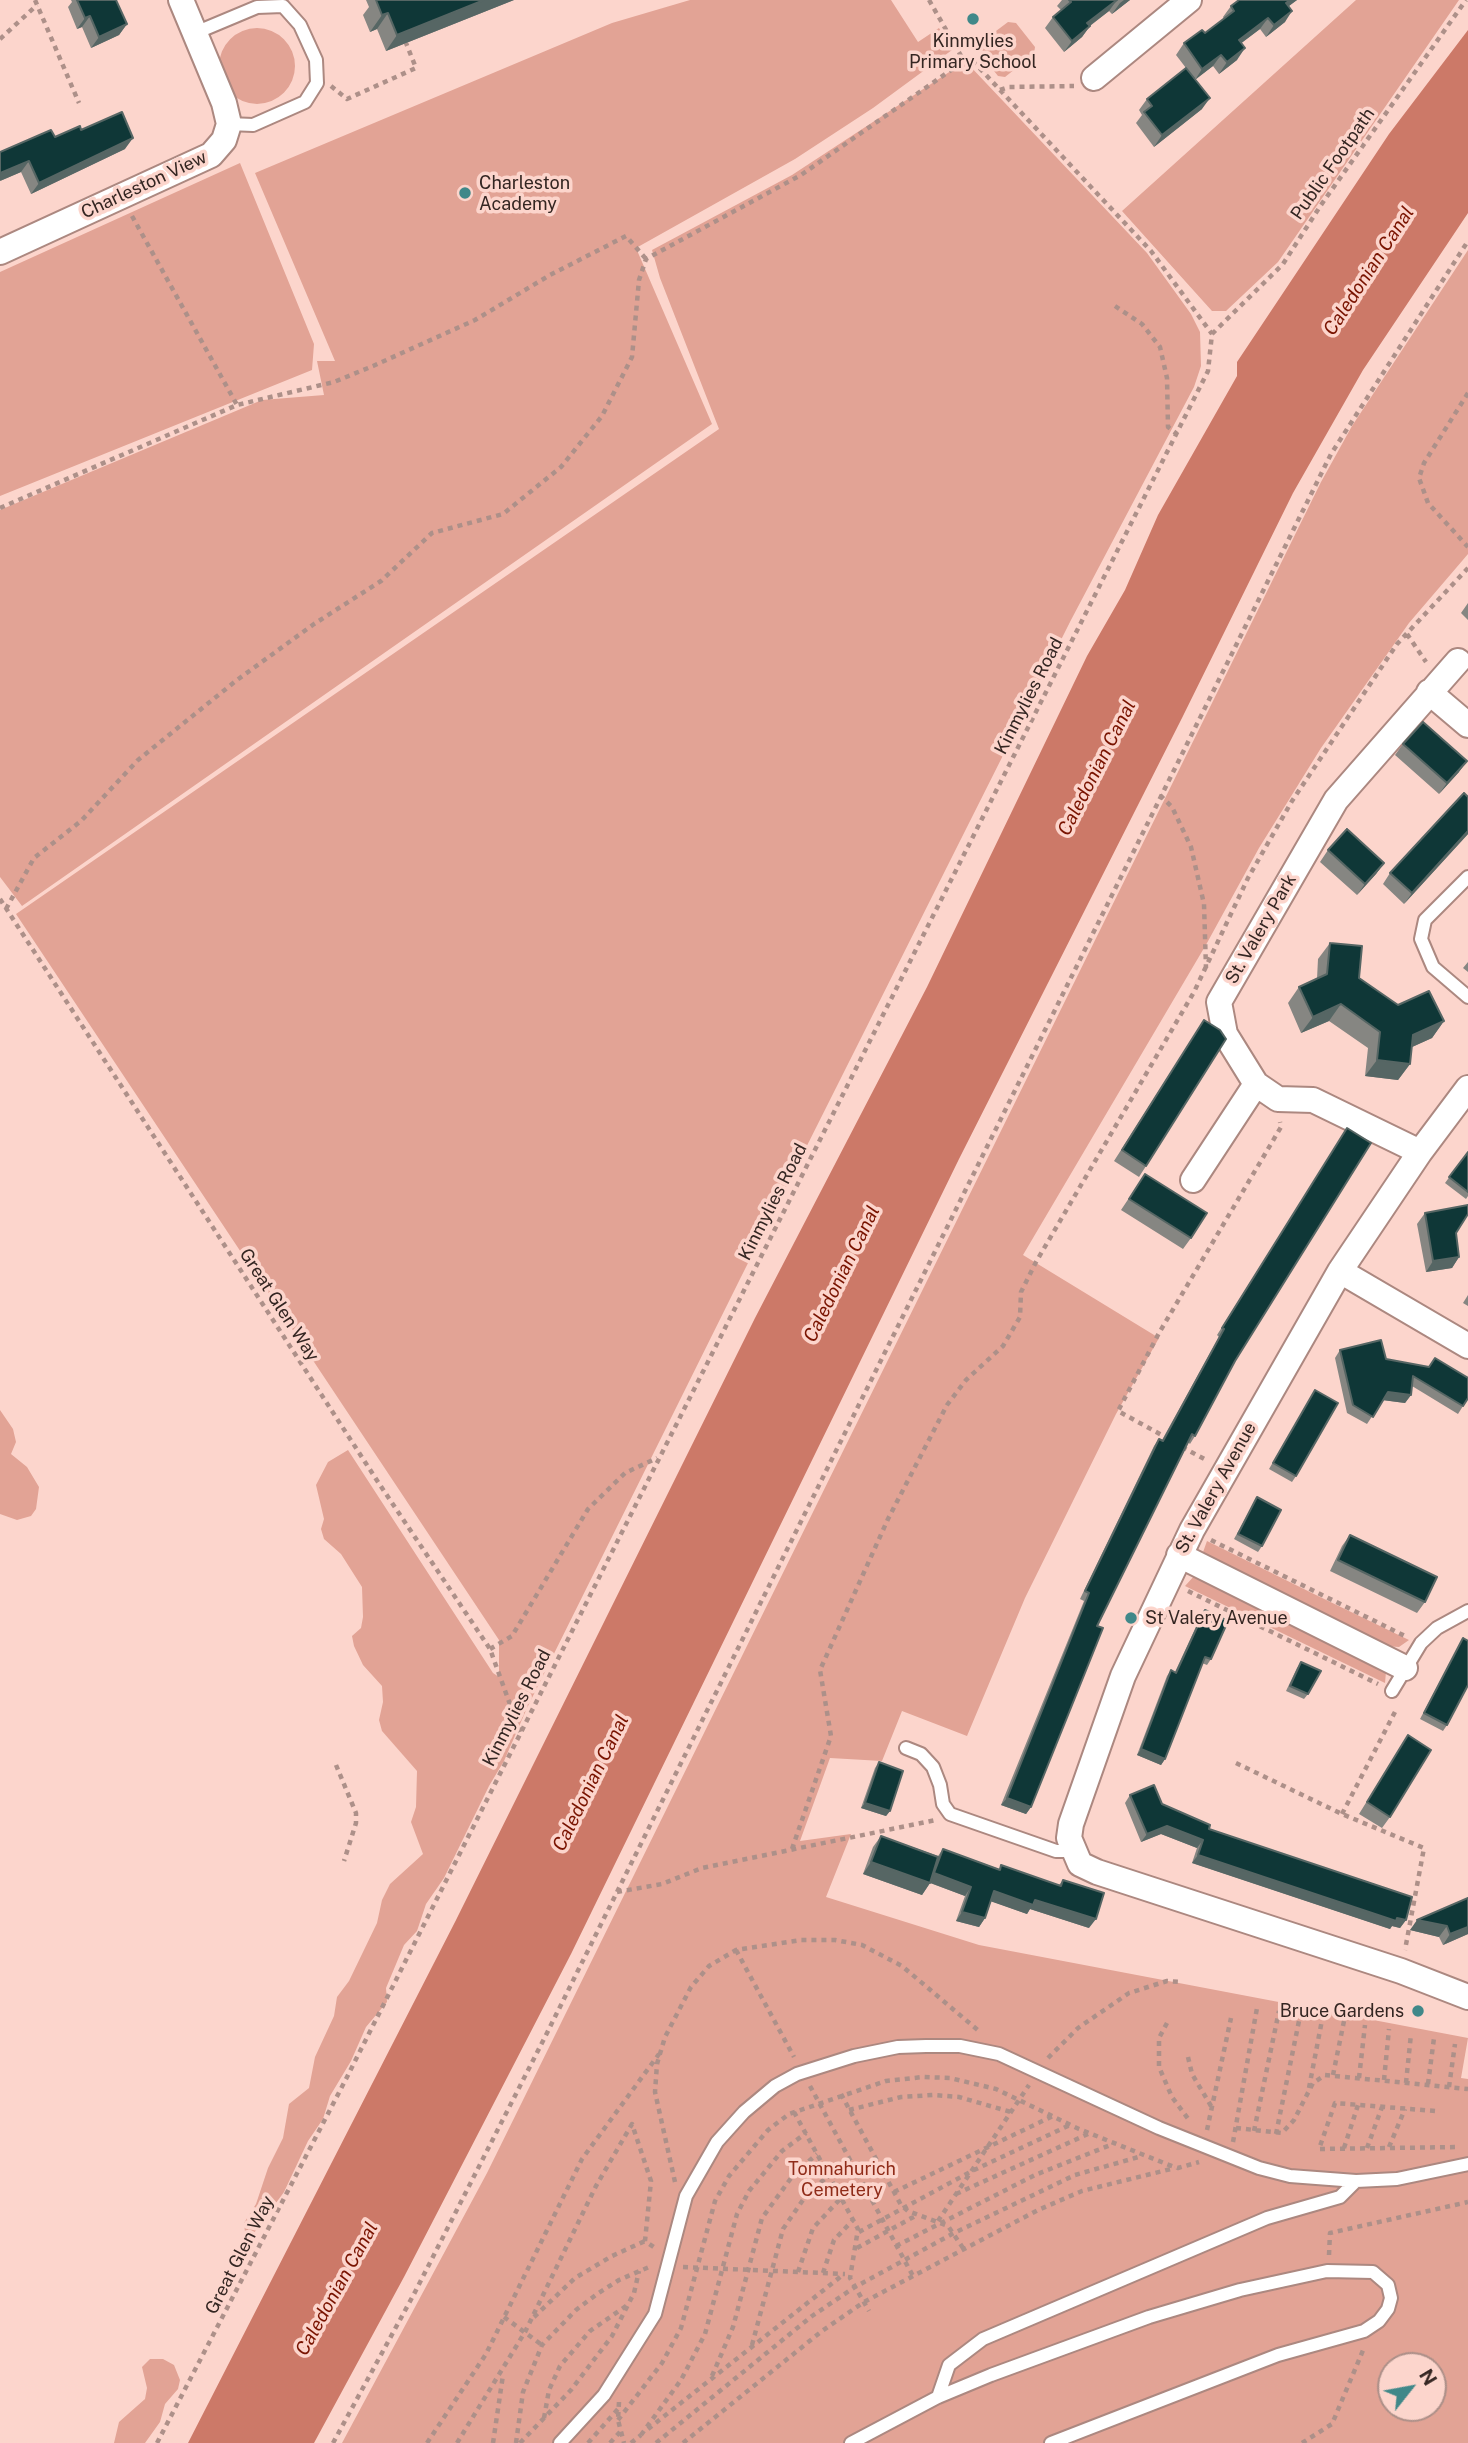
<!DOCTYPE html>
<style>
body{margin:0}
#map{position:relative;width:1468px;height:2443px;overflow:hidden;background:#fcd5cc;font-family:"Public Sans",sans-serif}
canvas{display:block}
.north{position:absolute;left:1377px;top:2352px;width:70px;height:70px;box-sizing:border-box;background:#fcd5cc;border:2px solid #ac8f88;border-radius:50%;rotate:59deg;font-size:19px;font-weight:700;line-height:28px;text-align:center;color:#342622}
.north::after{content:'';display:block;margin:auto;width:24px;height:32px;background:#408889;clip-path:polygon(50% 0,100% 100%,50% 72%,0 100%)}
</style>
<div id="map">
<canvas width="1468" height="2443"></canvas>
<div class="north">N</div>
</div>
<script>
const c = document.querySelector('canvas').getContext('2d');
c.lineJoin = 'round';
function fillPath(path, color) {
  c.fillStyle = color;
  c.fill(path, 'evenodd');
}
function poly(rows) {
  const path = new Path2D();
  for (const r of rows) {
    if (r.length === 3) {
      path.moveTo(r[0] + r[2], r[1]);
      path.arc(r[0], r[1], r[2], 0, 2 * Math.PI);
      continue;
    }
    path.moveTo(r[0], r[1]);
    for (let i = 2; i < r.length; i += 2) path.lineTo(r[i], r[i + 1]);
  }
  return path;
}
function stroke(path, color, width, dash) {
  c.strokeStyle = color;
  c.lineWidth = width;
  c.lineCap = dash ? 'butt' : 'round';
  c.setLineDash(dash || []);
  c.stroke(path);
}
function label(font, color, halo, rows, align = 'center') {
  c.font = font + ' "Public Sans",sans-serif';
  c.lineWidth = 7;
  c.setLineDash([]);
  c.textBaseline = 'middle';
  c.strokeStyle = halo;
  c.fillStyle = color;
  for (const [text, x, y, turn = 0] of rows) {
    c.save();
    c.translate(x, y);
    c.rotate((+turn || 0) * Math.PI / 180);
    c.textAlign = isNaN(turn) ? turn : align;
    if (halo) c.strokeText(text, 0, 0);
    c.fillText(text, 0, 0);
    c.restore();
  }
}
fillPath(poly([
 [690,0,891,0,918,42,939,28,952,50,873,108,795,159,636,248,712,424,22,906,0,877,0,510,262,400,324,395,317,361,335,361,255,173,612,23],
 [1356,0,1459,0,1278,262,1226,311,1212,311,1122,211],
 [1008,22,1016,23,1035,47,1034,54,1005,77,998,76,979,52,980,43],
 [257,66,38],
 [963,63,968,64,1147,253,1191,314,1200,332,1201,366,1194,387,1071,620,741,1277,527,1708,504,1761,489,1786,444,1878,426,1904,417,1931,404,1945,386,1988,387,2002,366,2027,351,2061,330,2096,323,2119,308,2141,284,2192,254,2233,245,2232,244,2223,256,2204,268,2168,283,2138,289,2104,309,2088,315,2057,334,2016,337,1997,349,1981,377,1923,382,1900,390,1884,423,1854,411,1822,416,1807,417,1771,382,1731,379,1720,383,1702,382,1686,363,1665,354,1646,352,1636,361,1628,363,1617,362,1587,341,1554,324,1539,321,1529,324,1519,316,1485,328,1462,348,1450,493,1673,499,1677,499,1640,16,914,719,429,660,278,652,250,792,175],
 [240,163,314,344,312,370,0,496,0,272],
 [1468,250,1468,554,1409,623,1321,748,1259,848,1207,943,1023,1255,1159,1338,1116,1414,1025,1598,967,1736,902,1711,882,1761,830,1758,800,1841,851,1834,826,1897,979,1945,1468,2038,1461,2078,1468,2079,1468,2443,342,2443,487,2173,1321,482,1352,426],
 [1391,2366,1433,2366,1433,2408,1391,2408],
 [0,1410,13,1429,16,1442,11,1454,27,1467,39,1487,36,1509,31,1516,17,1520,0,1514],
 [1207,1541,1318,1596,1409,1640,1399,1647,1384,1646,1202,1555],
 [1195,1575,1386,1672,1385,1683,1185,1586],
 [150,2359,163,2359,174,2365,180,2380,178,2389,165,2404,160,2422,145,2443,114,2443,119,2422,145,2399,147,2388,142,2367]
]), '#e2a395');
fillPath(poly([
 [1468,30,1468,213,1363,370,1293,493,1182,718,959,1159,571,1954,404,2277,314,2443,188,2443,455,1922,755,1318,927,987,1087,656,1125,590,1158,515,1237,376,1237,362,1389,134]
]), '#cc7968');
const service = poly([
 [195,33,257,7,283,6,300,25,316,60,317,83,305,102,253,125,229,124],
 [1468,877,1425,920,1421,939,1433,967,1468,997],
 [1392,1691,1421,1643,1437,1628,1468,1611],
 [906,1748,921,1754,933,1767,940,1785,943,1804,950,1814,1056,1851,1072,1851],
 [938,2397,949,2365,983,2339,1267,2218,1340,2197,1356,2181],
 [560,2443,604,2395,655,2314,686,2196,717,2142,744,2112,775,2086,797,2074,854,2056,898,2047,926,2046,960,2046,999,2054,1159,2128,1259,2168,1290,2176,1356,2181,1397,2179,1468,2164],
 [851,2443,938,2397,991,2375,1149,2317,1240,2290,1327,2271,1373,2272,1388,2285,1391,2298,1388,2309,1379,2321,1364,2331,1278,2355,1051,2443]
]);
const minor = poly([
 [1094,78,1189,0],
 [0,252,211,155,224,140,229,124,224,103,181,0],
 [1429,692,1468,725],
 [1468,1088,1420,1152,1340,1271,1192,1530,1123,1676,1071,1824,1069,1838,1080,1864,1097,1872,1401,1971,1468,1997],
 [1420,1152,1313,1100,1278,1099,1256,1084,1225,1034,1219,1002,1336,800,1458,661],
 [1193,1180,1256,1084],
 [1340,1271,1468,1346],
 [1179,1555,1405,1668]
]);
stroke(service, '#ac8880', 16);
stroke(minor, '#ac8880', 28);
stroke(poly([
 [35,0,79,103],
 [929,0,964,61,971,59,1151,251,1212,334],
 [0,39,37,5],
 [331,86,347,99,416,68,406,43],
 [1000,90,1009,87,1074,86],
 [132,216,237,405],
 [1115,306,1142,324,1160,347,1167,378,1168,427,1177,434],
 [1212,334,1283,264,1321,205,1466,0],
 [1468,393,1424,463,1419,478,1428,503,1468,547],
 [0,508,237,405,334,382,373,366,475,320,550,275,626,236,646,259],
 [1407,634,1426,662],
 [1160,795,1172,807,1191,847,1204,904,1206,968],
 [0,899,378,1482,490,1649,520,1732],
 [6,909,34,858,81,821,138,760,237,680,314,624,381,581,432,533,503,514,561,467,602,416,632,357,639,280,646,259,801,175,964,61],
 [1169,1439,1118,1411,1159,1333,1281,1127,1280,1122],
 [1182,1447,1208,1461],
 [1211,1540,1407,1637],
 [1188,1591,1378,1684],
 [490,1649,512,1636,588,1509,625,1473,657,1458],
 [1236,1763,1342,1814,1424,1848,1405,1950],
 [336,1765,356,1813,356,1823,344,1861],
 [1342,1814,1397,1708],
 [792,1849,831,1736,820,1670,888,1519,947,1405,966,1380,1003,1346,1020,1317,1021,1292,1036,1262,1194,992,1248,878,1292,801,1397,644,1468,568],
 [617,1892,662,1884,702,1868,936,1820],
 [736,1950,794,2057],
 [1167,2023,1159,2038,1159,2067,1172,2097,1189,2120],
 [1188,2057,1192,2074,1211,2106],
 [1048,2058,1078,2028,1129,1993,1167,1981,1182,1982],
 [1333,2075,1344,2021],
 [1359,2078,1365,2025],
 [1384,2080,1389,2029],
 [1406,2083,1411,2034],
 [1428,2084,1434,2038],
 [810,2086,913,2276],
 [1449,2087,1455,2044],
 [1309,2088,1322,2020],
 [841,2094,901,2205,908,2211,948,2226,963,2248],
 [849,2110,901,2097,933,2095,959,2097,1011,2112],
 [1435,2111,1335,2103,1319,2149,1459,2147],
 [794,2112,858,2229,850,2278,869,2311],
 [1236,2128,1282,2133,1294,2120,1313,2083,1325,2075,1468,2089],
 [1207,2130,1231,2018],
 [1254,2131,1279,2011],
 [1276,2134,1300,2016],
 [1233,2142,1257,2008],
 [1389,2147,1405,2109],
 [1344,2148,1358,2105],
 [1367,2148,1382,2107],
 [675,2182,655,2092,657,2064,665,2037,691,1987,709,1966,736,1950,801,1940,835,1940,862,1945,902,1966,980,2032],
 [894,2192,1053,2116],
 [956,2194,1088,2134],
 [938,2221,1029,2085],
 [859,2232,972,2171,1070,2125],
 [896,2246,1035,2175,1113,2144],
 [857,2248,917,2215],
 [1329,2255,1330,2233,1468,2202],
 [683,2267,845,2274],
 [798,2272,813,2228,841,2198],
 [823,2273,834,2240,853,2220],
 [504,2317,542,2345],
 [534,2317,575,2278,612,2256,645,2241],
 [752,2345,783,2229,805,2197,829,2175],
 [712,2376,733,2327,762,2218,794,2174,817,2154],
 [619,2402,618,2420,624,2443],
 [544,2418,549,2390,560,2366,590,2331,629,2304],
 [618,2420,662,2363,681,2328,715,2201,729,2176,768,2130,789,2114,886,2081,923,2077,950,2078,996,2089,1079,2129,1169,2165,1178,2168,1199,2162],
 [648,2429,844,2274],
 [641,2435,681,2380,705,2334,737,2214,749,2191,782,2151,806,2133],
 [157,2443,346,2079,1208,371,1212,334],
 [333,2443,414,2294,547,2033,1331,454,1468,241],
 [427,2443,486,2354,582,2159,659,2054],
 [457,2443,525,2332,596,2186,632,2124,651,2181,645,2241,655,2248],
 [493,2443,503,2375],
 [516,2443,523,2392,542,2345,576,2310,597,2294,619,2280,649,2267],
 [520,2443,571,2390,612,2336,634,2293,639,2271],
 [588,2443,618,2409],
 [610,2443,620,2432],
 [631,2443,641,2435],
 [656,2443,812,2316,855,2287,954,2233,1075,2175,1142,2156],
 [683,2443,822,2331,864,2302,1038,2210,1082,2191,1175,2168],
 [1302,2443,1332,2424,1364,2348]
]), '#ad9089', 4.5, [5, 5]);
stroke(service, '#fff', 12);
stroke(minor, '#fff', 24);
fillPath(poly([
 [71,0,116,0,127,24,119,35,91,48,82,27,77,29,68,7,72,2],
 [366,0,514,0,386,51,377,29,370,32,363,15,369,7],
 [1062,0,1130,0,1112,14,1109,11,1090,26,1082,37,1064,52,1045,28,1053,17,1061,10,1057,6],
 [1239,0,1297,0,1289,6,1285,22,1266,37,1260,29,1241,43,1237,60,1219,74,1213,66,1195,79,1202,109,1154,147,1136,123,1142,115,1139,110,1147,99,1186,68,1176,55,1184,43,1205,33,1224,19,1223,17,1231,6],
 [81,130,125,149,31,194,21,172,0,181,55,137],
 [1468,603,1468,620,1461,613],
 [1403,744,1459,772,1439,794,1395,755],
 [1468,797,1468,834,1404,904,1383,884,1390,873],
 [1328,850,1384,863,1376,874,1357,895,1320,862],
 [1330,943,1359,978,1398,1005,1444,1021,1432,1038,1412,1047,1410,1064,1398,1080,1365,1076,1368,1048,1329,1021,1301,1033,1288,1003,1299,987,1317,979,1318,959],
 [1468,962,1468,972,1463,968],
 [1204,1020,1146,1166,1139,1177,1114,1161],
 [1342,1136,1235,1361,1195,1436,1190,1444,1188,1442,1097,1626,1031,1807,1026,1814,1001,1805,1084,1601,1080,1599,1154,1446,1159,1439,1162,1440,1219,1337,1217,1335],
 [1468,1152,1468,1196,1466,1199,1445,1183],
 [1145,1174,1191,1238,1183,1249,1121,1210],
 [1425,1213,1456,1233,1459,1257,1452,1268,1426,1272,1417,1224],
 [1468,1295,1468,1306,1463,1303],
 [1340,1350,1429,1367,1435,1358,1468,1398,1458,1414,1412,1386,1411,1395,1405,1403,1383,1400,1367,1424,1347,1413,1335,1358],
 [1315,1390,1296,1476,1292,1482,1269,1469],
 [1257,1497,1262,1546,1258,1552,1234,1539],
 [1350,1535,1425,1602,1417,1613,1330,1571,1342,1546],
 [1205,1610,1211,1659,1207,1665,1202,1663,1165,1759,1161,1765,1137,1755,1167,1676,1171,1670,1175,1672,1201,1616],
 [1463,1638,1447,1725,1443,1731,1420,1719],
 [1301,1662,1308,1694,1304,1699,1286,1691,1297,1668],
 [1408,1735,1390,1817,1382,1828,1359,1814],
 [879,1762,890,1811,886,1816,861,1808,875,1768],
 [1130,1795,1162,1804,1209,1829,1406,1920,1400,1928,1392,1926,1390,1929,1192,1863,1197,1848,1161,1834,1141,1842,1125,1803],
 [881,1836,938,1856,943,1849,999,1869,1001,1865,1059,1885,1063,1880,1089,1928,1030,1909,1027,1914,991,1901,985,1918,979,1927,956,1921,965,1896,930,1883,922,1895,863,1874,873,1847],
 [1468,1898,1468,1934,1443,1945,1439,1937,1410,1930]
]), '#868682');
fillPath(poly([
 [484,0,514,0,386,51,397,35],
 [1117,0,1109,11,1079,34,1087,23],
 [1124,0,1130,0,1112,14,1120,3],
 [1290,0,1297,0,1278,14,1286,3],
 [1292,11,1285,22,1266,37,1274,25],
 [388,13,377,29,370,32,382,15],
 [90,16,82,27,77,29,85,18],
 [1268,18,1260,29,1231,51,1239,40],
 [127,24,119,35,91,48,99,37],
 [1090,26,1082,37,1064,52,1072,41],
 [1245,48,1237,60,1219,74,1227,62],
 [1221,55,1213,66,1195,80,1202,69],
 [1210,98,1202,109,1154,147,1162,135],
 [133,138,125,149,31,194,39,183],
 [29,161,21,172,0,181,0,173],
 [1467,761,1459,772,1439,794,1447,783],
 [1468,831,1468,834,1404,904,1412,893],
 [1384,863,1376,874,1357,895,1365,884],
 [1341,1004,1329,1021,1301,1033,1313,1017],
 [1444,1021,1432,1038,1401,1052,1413,1035],
 [1377,1060,1410,1064,1398,1080,1365,1076],
 [1459,1257,1452,1268,1426,1272,1433,1261],
 [1388,1392,1411,1395,1405,1403,1382,1400],
 [1141,1749,1165,1759,1161,1765,1137,1755],
 [1007,1798,1031,1807,1026,1814,1001,1805],
 [865,1803,890,1811,886,1816,861,1808],
 [1167,1826,1203,1840,1197,1848,1161,1834,1141,1842,1147,1834],
 [1198,1855,1406,1920,1400,1928,1392,1926,1390,1929,1192,1863],
 [871,1862,930,1883,922,1895,863,1874],
 [934,1873,971,1887,965,1896,928,1882],
 [994,1891,1035,1900,1096,1919,1089,1928,1030,1909,1027,1914,987,1900],
 [962,1912,985,1918,979,1927,956,1921],
 [1417,1920,1447,1926,1439,1937,1410,1930],
 [1468,1927,1468,1934,1443,1945,1450,1934]
]), '#566664');
const building = poly([
 [77,0,116,0,127,24,99,37,90,16,85,18,77,0],
 [376,0,484,0,397,35,388,13,382,15,376,0],
 [1069,0,1117,0,1087,23,1090,26,1072,41,1053,17,1071,2,1069,0],
 [1239,0,1290,0,1286,3,1292,11,1274,25,1268,18,1239,40,1245,48,1227,62,1221,55,1202,69,1184,43,1202,30,1205,33,1234,11,1231,6,1239,0],
 [1186,68,1210,98,1162,135,1144,112,1152,106,1147,99,1186,68],
 [122,112,133,138,39,183,29,161,0,173,0,152,51,130,55,137,80,126,81,130,122,112],
 [1423,722,1467,761,1447,783,1403,744,1423,722],
 [1464,793,1468,797,1468,831,1412,893,1390,873,1464,793],
 [1347,829,1384,863,1365,884,1328,850,1347,829],
 [1330,943,1362,946,1359,978,1398,1005,1429,991,1444,1021,1413,1035,1410,1064,1377,1060,1380,1032,1341,1004,1313,1017,1299,987,1327,974,1330,943],
 [1204,1020,1220,1030,1226,1039,1146,1166,1122,1150,1204,1020],
 [1347,1128,1371,1143,1235,1361,1195,1436,1192,1434,1097,1626,1103,1628,1031,1807,1007,1798,1089,1593,1085,1591,1159,1439,1163,1441,1224,1329,1222,1328,1347,1128],
 [1468,1152,1468,1192,1449,1177,1468,1152],
 [1145,1174,1207,1213,1191,1238,1129,1199,1145,1174],
 [1468,1205,1468,1214,1456,1233,1459,1257,1433,1261,1425,1213,1468,1205],
 [1381,1340,1386,1359,1429,1367,1435,1358,1468,1378,1468,1398,1463,1406,1413,1376,1411,1395,1388,1392,1373,1417,1353,1405,1340,1350,1381,1340],
 [1315,1390,1338,1403,1296,1476,1273,1463,1315,1390],
 [1257,1497,1281,1510,1262,1546,1238,1534,1257,1497],
 [1350,1535,1437,1577,1425,1602,1338,1560,1350,1535],
 [1205,1610,1228,1621,1211,1659,1205,1657,1165,1759,1141,1749,1171,1670,1176,1673,1205,1610],
 [1463,1638,1468,1641,1468,1685,1447,1725,1424,1713,1463,1638],
 [1301,1662,1321,1671,1308,1694,1290,1686,1301,1662],
 [1408,1735,1431,1750,1390,1817,1367,1802,1408,1735],
 [879,1762,903,1771,890,1811,865,1803,879,1762],
 [1154,1785,1162,1804,1210,1825,1209,1829,1412,1897,1406,1920,1397,1918,1396,1921,1198,1855,1203,1840,1167,1826,1147,1834,1130,1795,1154,1785],
 [881,1836,938,1857,930,1883,871,1862,881,1836],
 [943,1849,1000,1870,1001,1865,1061,1886,1063,1880,1104,1893,1096,1919,1035,1900,1033,1905,994,1891,985,1918,962,1912,971,1887,934,1873,943,1849],
 [1468,1898,1468,1927,1450,1934,1447,1926,1417,1920,1468,1898]
]);
fillPath(building, '#0f3737');
stroke(building, '#566664', 2);
for (const [x, y, r, color] of [
 [973,19,7,"#408889"],
 [465,193,7,"#408889"],
 [1131,1618,7,"#408889"],
 [1418,2011,7,"#408889"]
]) {
  const dot = new Path2D();
  dot.arc(x, y, r, 0, 2 * Math.PI);
  c.fillStyle = color;
  c.fill(dot);
  stroke(dot, '#fcd5cc', 2.5);
}
label('18px', '#342622', '#fcd5cc', [
 ["Kinmylies",973,41,"center"],
 ["Primary School",973,62,"center"],
 ["Charleston",479,183],
 ["Academy",479,204],
 ["St Valery Avenue",1145,1618],
 ["Bruce Gardens",1404,2011,"right"]
], 'left');
label('18px', '#342622', '#fcd5cc', [
 ["Public Footpath",1333,164,-55],
 ["Charleston View",144,185,-25],
 ["Kinmylies Road",1029,696,-63],
 ["St. Valery Park",1261,929,-60],
 ["Kinmylies Road",773,1202,-63],
 ["Great Glen Way",279,1305,57],
 ["St. Valery Avenue",1216,1488,-61],
 ["Kinmylies Road",517,1708,-63],
 ["Great Glen Way",240,2255,-63]
]);
label('18px', '#902c19', '#fcd5cc', [
 ["Tomnahurich",842,2169],
 ["Cemetery",842,2190]
]);
label('italic 19px', '#791300', '#fcd5cc', [
 ["Caledonian Canal",1369,271,-57],
 ["Caledonian Canal",1097,768,-63],
 ["Caledonian Canal",842,1274,-64],
 ["Caledonian Canal",591,1783,-64],
 ["Caledonian Canal",337,2289,-61]
]);
</script>
